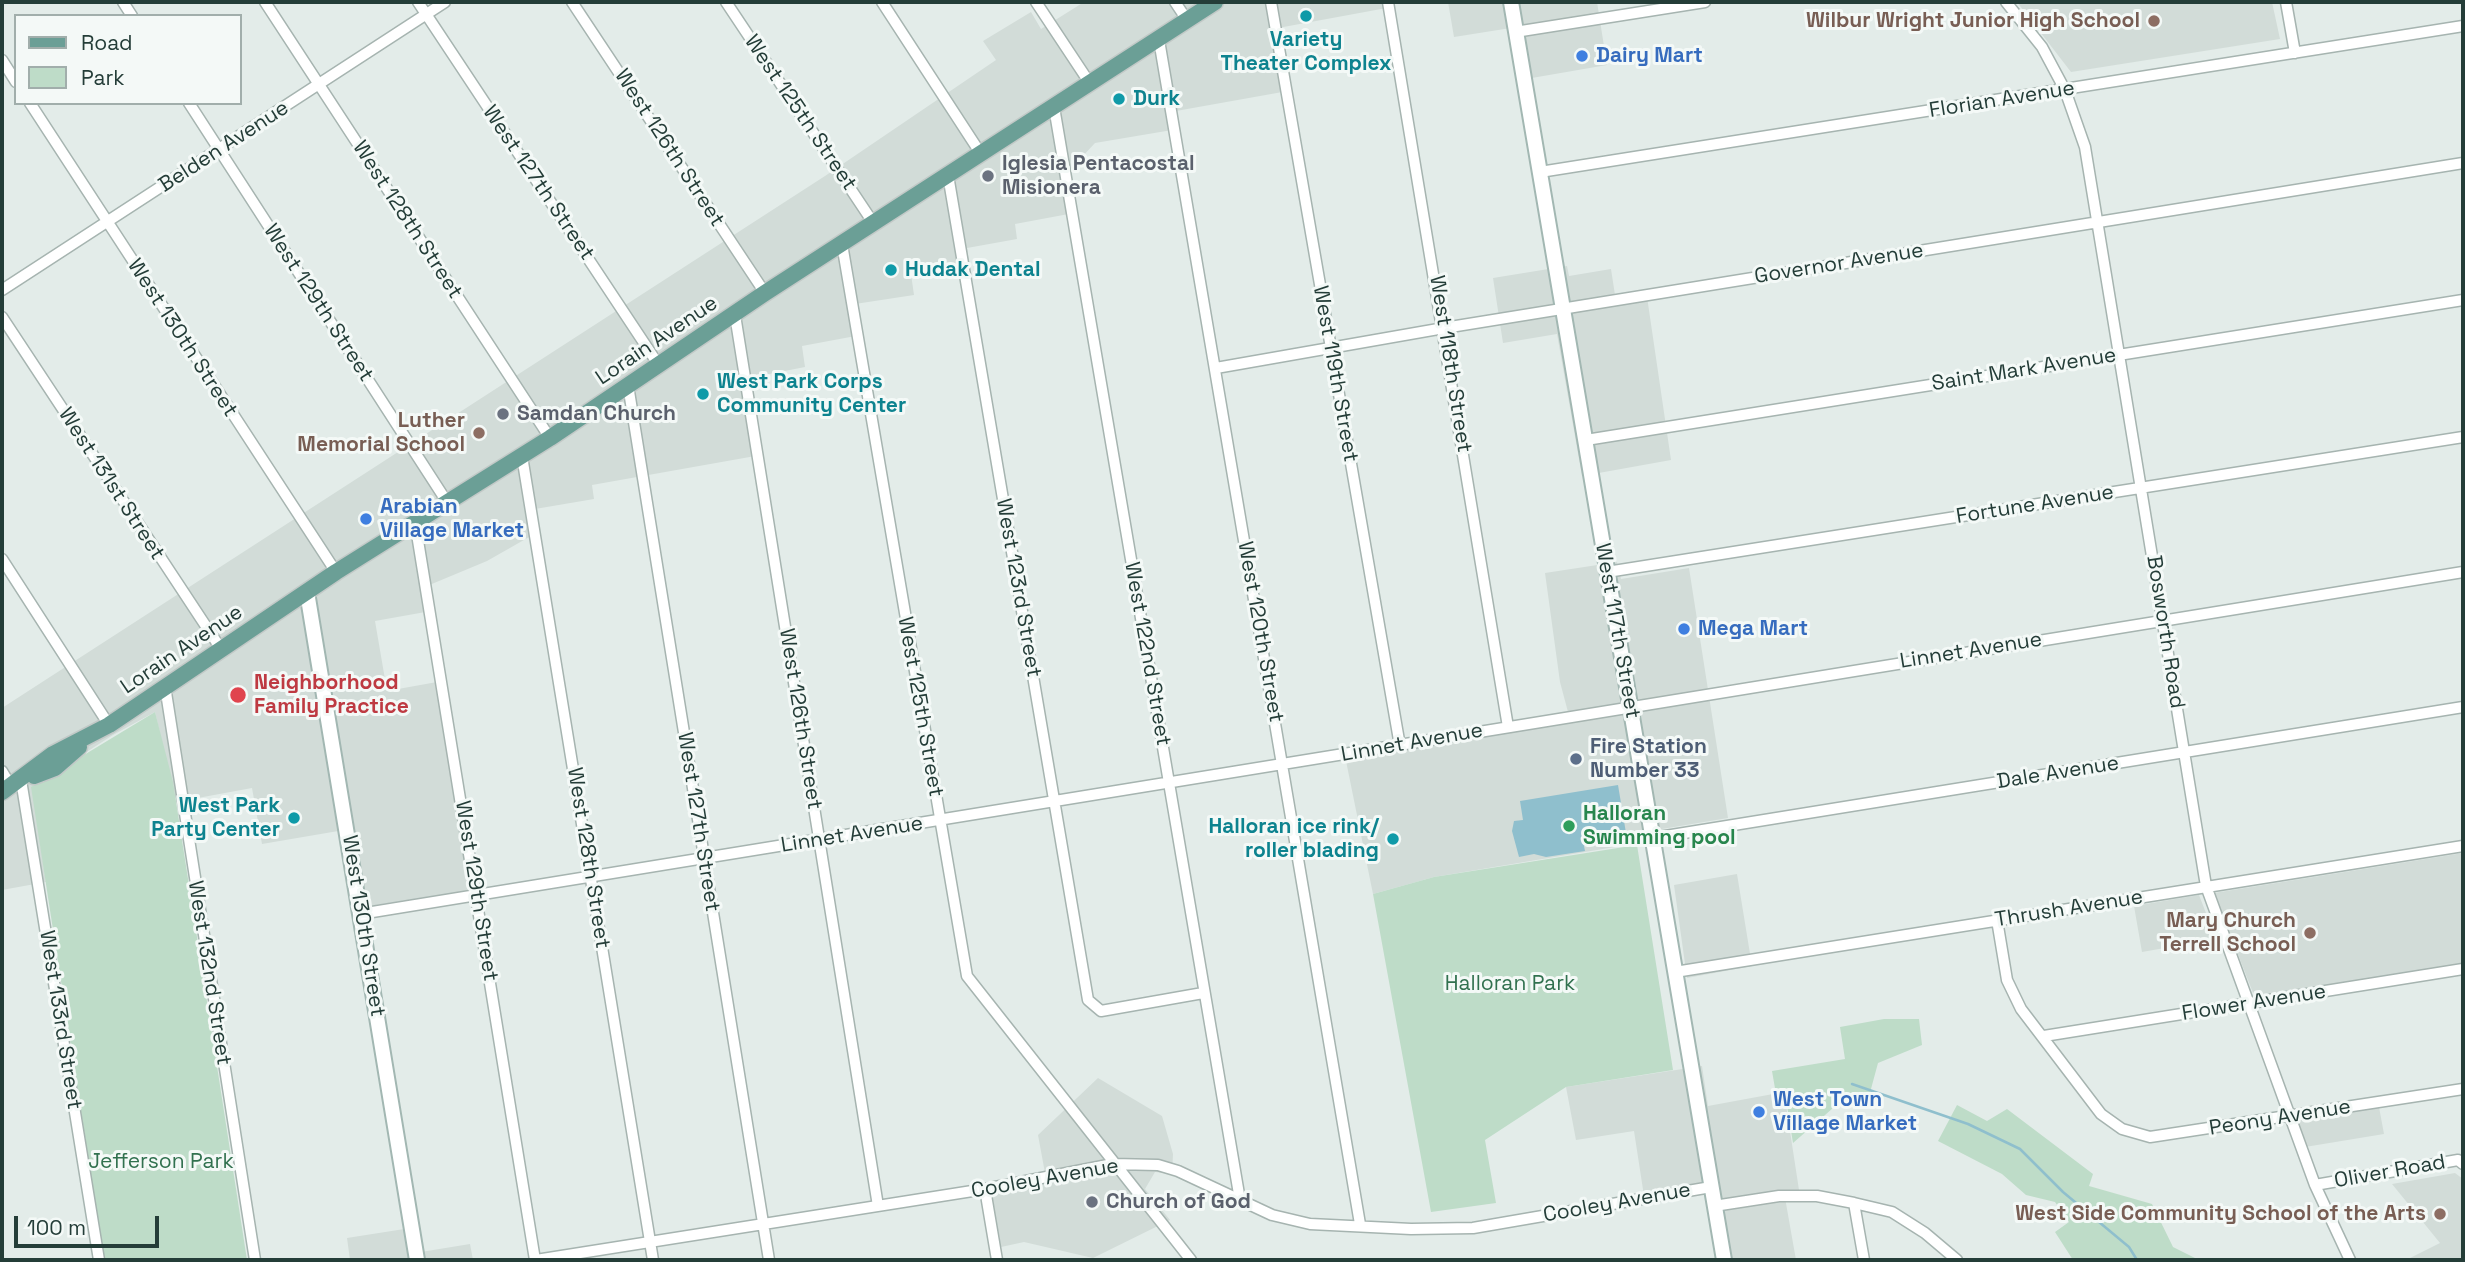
<!DOCTYPE html>
<style>
body{margin:0}
#map{position:relative;width:2465px;height:1262px;overflow:hidden;background:#e3ece9;font-family:"Space Grotesk",sans-serif}
canvas{display:block}
.frame{position:absolute;inset:0;border:4px solid #243d38;pointer-events:none}
.legend{position:absolute;left:14px;top:14px;width:228px;height:91px;box-sizing:border-box;background:#f4f9f7;border:2px solid #a1aeab;margin:0;padding:9px 12px;list-style:none;font-size:21px;color:#243d38}
.legend li{display:flex;align-items:center;gap:14px;height:35px}
.legend b{width:35px;border:2px solid #a1aeab}
.scale{position:absolute;left:14px;top:1216px;width:145px;height:32px;box-sizing:border-box;border:4px solid #243d38;border-top:0;padding-left:9px;font-size:21px;line-height:24px;white-space:nowrap;color:#243d38;-webkit-text-stroke:5px #f4f9f7;paint-order:stroke}
</style>
<div id="map">
<canvas width="2465" height="1262"></canvas>
<div class="frame"></div>
<ul class="legend">
<li><b style="height:9px;background:#6b9f96"></b>Road</li>
<li><b style="height:19px;background:#bedcc8"></b>Park</li>
</ul>
<div class="scale">100 m</div>
</div>
<script>
const c = document.querySelector('canvas').getContext('2d');
c.lineJoin = 'round';
function fillPath(path, color) {
  c.fillStyle = color;
  c.fill(path, 'evenodd');
}
function poly(rows) {
  const path = new Path2D();
  for (const r of rows) {
    path.moveTo(r[0], r[1]);
    for (let i = 2; i < r.length; i += 2) path.lineTo(r[i], r[i + 1]);
  }
  return path;
}
function stroke(path, color, width, dash) {
  c.strokeStyle = color;
  c.lineWidth = width;
  c.lineCap = dash ? 'butt' : 'round';
  c.setLineDash(dash || []);
  c.stroke(path);
}
function label(font, color, halo, rows, align = 'center') {
  c.font = font + ' "Space Grotesk",sans-serif';
  c.lineWidth = 6;
  c.setLineDash([]);
  c.textBaseline = 'middle';
  c.strokeStyle = halo;
  c.fillStyle = color;
  for (const [text, x, y, turn = 0] of rows) {
    c.save();
    c.translate(x, y);
    c.rotate((+turn || 0) * Math.PI / 180);
    c.textAlign = isNaN(turn) ? turn : align;
    if (halo) c.strokeText(text, 0, 0);
    c.fillText(text, 0, 0);
    c.restore();
  }
}
fillPath(poly([
 [1084,2,1391,2,1392,7,1278,28,1288,91,1176,111,1178,129,1095,143,1067,173,1074,213,1015,224,1017,239,967,248,969,263,911,274,914,295,855,304,861,335,802,346,805,367,749,378,761,455,592,485,594,499,535,509,538,532,487,561,427,586,431,611,375,621,387,691,437,682,471,890,363,907,350,829,262,844,252,788,176,802,155,712,113,735,32,787,46,882,2,890,2,708,825,176,996,60,983,41,1031,12,1041,29],
 [1448,2,1597,2,1607,65,1526,79,1517,27,1454,37],
 [2017,2,2272,2,2280,39,2071,72],
 [1567,266,1569,276,1611,269,1615,295,1646,290,1671,460,1582,476,1557,334,1503,343,1493,278],
 [1617,562,1621,579,1689,568,1728,818,1644,832,1645,842,1434,877,1373,894,1344,751,1568,712,1560,682,1545,573],
 [2463,853,2463,965,2255,998,2214,893],
 [1737,874,1752,966,1687,978,1674,885],
 [2199,895,2216,939,2142,952,2134,906],
 [1702,1066,1708,1106,1784,1092,1799,1190,1784,1192,1796,1260,1719,1260,1706,1186,1644,1196,1634,1131,1576,1140,1566,1087],
 [1098,1078,1162,1116,1173,1154,1172,1174,1155,1172,1145,1189,1170,1220,1093,1258,1024,1242,1001,1247,990,1183,1045,1173,1038,1135],
 [2379,1107,2384,1134,2305,1147,2295,1119],
 [2455,1173,2463,1179,2463,1260,2406,1260,2440,1243,2392,1184],
 [417,1227,421,1252,470,1244,473,1260,350,1260,347,1238]
]), '#d2dcd8');
fillPath(poly([
 [155,712,173,782,247,1260,104,1260,31,787],
 [1637,845,1673,1070,1566,1087,1485,1140,1496,1203,1431,1212,1373,894,1434,877],
 [1884,1019,1919,1019,1922,1045,1878,1063,1868,1100,1833,1108,1793,1143,1785,1093,1776,1094,1772,1071,1845,1059,1840,1027],
 [1957,1105,1987,1121,2007,1109,2093,1174,2089,1186,2152,1204,2173,1247,2199,1260,2073,1260,2055,1232,2069,1222,2055,1202,2026,1195,2002,1174,1938,1141]
]), '#bedcc8');
fillPath(poly([
 [1618,785,1627,839,1584,846,1585,851,1546,857,1534,854,1519,857,1512,831,1514,821,1523,820,1520,801]
]), '#8fbfcd');
stroke(poly([
 [1852,1084,1968,1124,2020,1149,2063,1192,2129,1247,2137,1260]
]), '#8fbfcd', 2.5);
const minor = poly([
 [123,2,132,16],
 [265,2,550,438],
 [418,2,658,364],
 [572,2,765,293],
 [726,2,874,224],
 [882,2,981,154],
 [1036,2,1091,85],
 [1175,2,1187,20],
 [1271,2,1400,746],
 [1388,2,1508,727],
 [2006,2,2042,47,2065,90,2085,147,2206,886,2315,1185,2350,1260],
 [2286,2,2295,53],
 [1515,32,1705,2],
 [1159,40,1360,1224],
 [2,60,16,82],
 [30,103,336,572],
 [189,103,447,502],
 [1054,107,1240,1200],
 [1540,172,2463,26],
 [948,175,1088,1000,1101,1011,1203,993],
 [842,244,967,976,1191,1260],
 [2,290,445,2],
 [735,315,878,1206],
 [2,317,221,649],
 [1216,368,1444,328,2463,163],
 [628,385,769,1260],
 [1586,440,2463,300],
 [522,456,653,1260],
 [415,522,535,1260],
 [2,559,109,725],
 [1607,572,2463,437],
 [165,686,255,1260],
 [2,771,11,786],
 [21,780,99,1260],
 [1653,838,2463,707],
 [360,914,2463,572],
 [1997,920,2007,980,2021,1009,2101,1114,2122,1129,2150,1137,2463,1089],
 [1675,972,2463,846],
 [2044,1036,2463,969],
 [2315,1185,2458,1160,2463,1164],
 [985,1189,997,1260],
 [1854,1203,1864,1260],
 [1714,1206,1779,1196,1817,1196,1854,1203,1892,1212,1925,1233,1957,1260],
 [536,1260,985,1189,1113,1164,1158,1165,1178,1171,1272,1215,1310,1224,1411,1229,1473,1228,1711,1187]
]);
const secondary = poly([
 [1511,2,1724,1260],
 [307,592,417,1260]
]);
const primary = poly([
 [34,776,55,768,79,747],
 [2,792,53,754,109,725,336,572,550,438,765,293,1215,2]
]);
stroke(minor, '#a6b4b0', 13);
stroke(secondary, '#a2b7b2', 18);
stroke(primary, '#c2c9c7', 19);
stroke(minor, '#fff', 10);
stroke(secondary, '#fff', 14);
stroke(primary, '#6b9f96', 16);
for (const [x, y, r, color] of [
 [1306,16,7,"#0f9aa8"],
 [2154,21,7,"#8d6e63"],
 [1582,56,7,"#3f7fe0"],
 [1119,99,7,"#0f9aa8"],
 [988,176,7,"#6b7280"],
 [891,270,7,"#0f9aa8"],
 [703,394,7,"#0f9aa8"],
 [503,414,7,"#6b7280"],
 [479,433,7,"#8d6e63"],
 [366,519,7,"#3f7fe0"],
 [1684,629,7,"#3f7fe0"],
 [238,695,9,"#e0444e"],
 [1576,759,7,"#5c6f8a"],
 [294,818,7,"#0f9aa8"],
 [1569,826,7,"#2e9e5b"],
 [1393,839,7,"#0f9aa8"],
 [2310,933,7,"#8d6e63"],
 [1759,1112,7,"#3f7fe0"],
 [1092,1202,7,"#6b7280"],
 [2440,1214,7,"#8d6e63"]
]) {
  const dot = new Path2D();
  dot.arc(x, y, r, 0, 2 * Math.PI);
  c.fillStyle = color;
  c.fill(dot);
  stroke(dot, '#f4f9f7', 2.5);
}
label('bold 21px', '#785e54', '#f4f9f7', [
 ["Wilbur Wright Junior High School",2140,21],
 ["Luther",465,421],
 ["Memorial School",465,445],
 ["Mary Church",2296,921],
 ["Terrell School",2296,945],
 ["West Side Community School of the Arts",2426,1214]
], 'right');
label('bold 21px', '#0d838f', '#f4f9f7', [
 ["Variety",1306,40,"center"],
 ["Theater Complex",1306,64,"center"],
 ["Durk",1133,99],
 ["Hudak Dental",905,270],
 ["West Park Corps",717,382],
 ["Community Center",717,406],
 ["West Park",280,806,"right"],
 ["Party Center",280,830,"right"],
 ["Halloran ice rink/",1379,827,"right"],
 ["roller blading",1379,851,"right"]
], 'left');
label('bold 21px', '#366cbe', '#f4f9f7', [
 ["Dairy Mart",1596,56],
 ["Arabian",380,507],
 ["Village Market",380,531],
 ["Mega Mart",1698,629],
 ["West Town",1773,1100],
 ["Village Market",1773,1124]
], 'left');
label('21px', '#243d38', '#f4f9f7', [
 ["Florian Avenue",2002,100,-9],
 ["West 125th Street",800,113,56],
 ["Belden Avenue",224,147,-33],
 ["West 126th Street",669,148,57],
 ["West 127th Street",538,183,56],
 ["West 128th Street",407,220,57],
 ["Governor Avenue",1839,264,-9],
 ["West 129th Street",318,303,57],
 ["West 130th Street",182,338,57],
 ["Lorain Avenue",657,341,-34],
 ["West 118th Street",1450,364,81],
 ["Saint Mark Avenue",2024,370,-9],
 ["West 119th Street",1335,374,80],
 ["West 131st Street",111,484,57],
 ["Fortune Avenue",2035,505,-9],
 ["West 123rd Street",1018,588,80],
 ["West 117th Street",1617,631,80],
 ["West 120th Street",1260,632,80],
 ["Bosworth Road",2165,632,81],
 ["Lorain Avenue",182,650,-34],
 ["Linnet Avenue",1971,651,-9],
 ["West 122nd Street",1147,654,80],
 ["West 125th Street",920,707,80],
 ["West 126th Street",800,719,81],
 ["Linnet Avenue",1412,743,-10],
 ["Dale Avenue",2058,773,-9],
 ["West 127th Street",698,822,81],
 ["Linnet Avenue",852,835,-9],
 ["West 128th Street",588,858,81],
 ["West 129th Street",476,891,81],
 ["Thrush Avenue",2069,909,-9],
 ["West 130th Street",363,926,81],
 ["West 132nd Street",209,973,81],
 ["Flower Avenue",2254,1003,-9],
 ["West 133rd Street",60,1020,81],
 ["Peony Avenue",2280,1118,-9],
 ["Oliver Road",2390,1172,-10],
 ["Cooley Avenue",1045,1179,-10],
 ["Cooley Avenue",1617,1203,-10]
]);
label('bold 21px', '#5b616d', '#f4f9f7', [
 ["Iglesia Pentacostal",1002,164],
 ["Misionera",1002,188],
 ["Samdan Church",517,414],
 ["Church of God",1106,1202]
], 'left');
label('bold 21px', '#be3a42', '#f4f9f7', [
 ["Neighborhood",254,683],
 ["Family Practice",254,707]
], 'left');
label('bold 21px', '#4e5e75', '#f4f9f7', [
 ["Fire Station",1590,747],
 ["Number 33",1590,771]
], 'left');
label('bold 21px', '#27864d', '#f4f9f7', [
 ["Halloran",1583,814],
 ["Swimming pool",1583,838]
], 'left');
label('21px', '#31714f', '#f4f9f7', [
 ["Halloran Park",1510,984],
 ["Jefferson Park",161,1162]
]);
</script>
